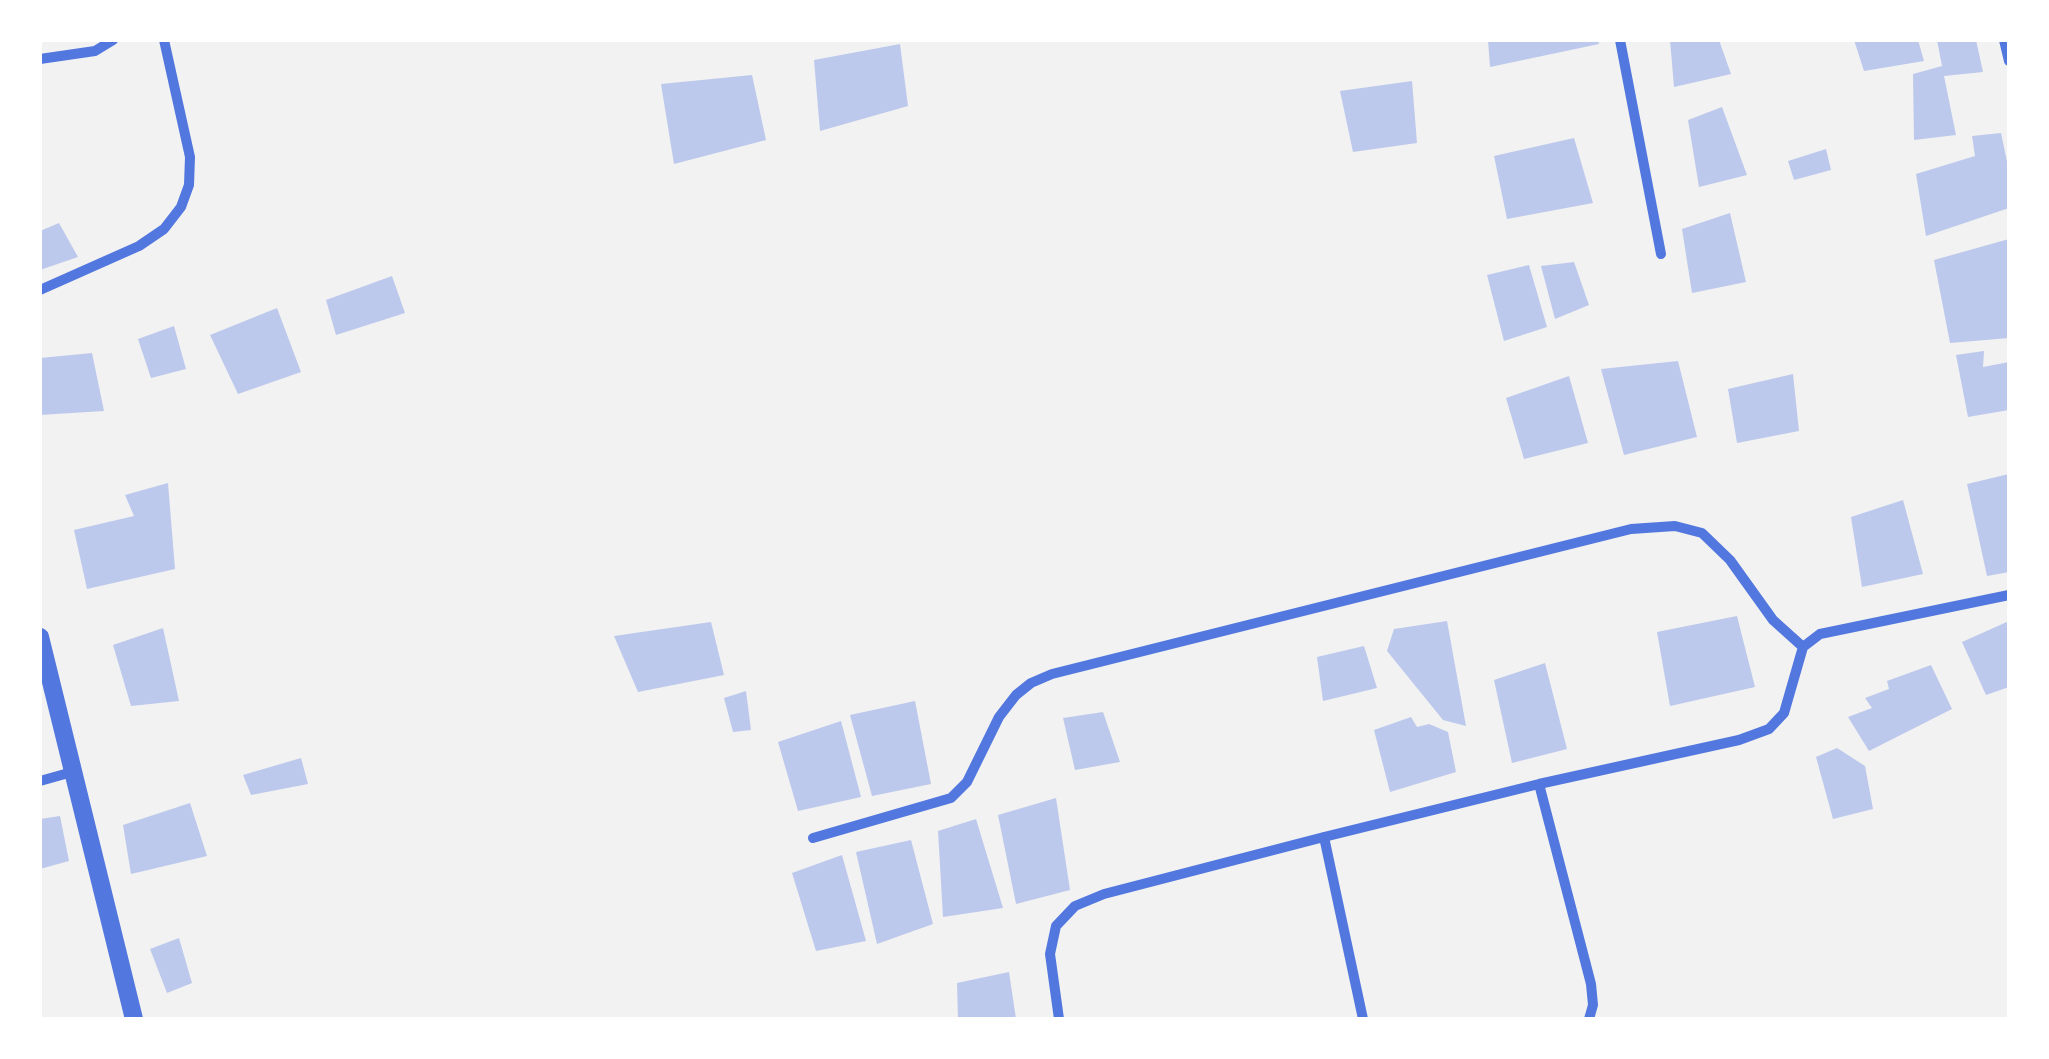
<!DOCTYPE html>
<style>
body{margin:0}
#map{position:relative;width:2049px;height:1059px;overflow:hidden;background:#f2f2f2;font-family:"Source Sans 3",sans-serif}
canvas{display:block}
.frame{position:absolute;inset:0;border:42px solid #fff;pointer-events:none}
</style>
<div id="map">
<canvas width="2049" height="1059"></canvas>
<div class="frame"></div>
</div>
<script>
const c = document.querySelector('canvas').getContext('2d');
c.lineJoin = 'round';
function fillPath(path, color) {
  c.fillStyle = color;
  c.fill(path, 'evenodd');
}
function poly(rows) {
  const path = new Path2D();
  for (const r of rows) {
    path.moveTo(r[0], r[1]);
    for (let i = 2; i < r.length; i += 2) path.lineTo(r[i], r[i + 1]);
  }
  return path;
}
function stroke(path, color, width, dash) {
  c.strokeStyle = color;
  c.lineWidth = width;
  c.lineCap = dash ? 'butt' : 'round';
  c.setLineDash(dash || []);
  c.stroke(path);
}
fillPath(poly([
 [1488,40,1598,40,1599,44,1490,67],
 [1670,40,1719,40,1731,74,1674,87],
 [1854,40,1918,40,1924,61,1864,71],
 [1937,40,1976,40,1983,72,1944,76,1956,135,1914,140,1913,74,1942,66],
 [900,44,908,106,820,131,814,60],
 [752,75,766,140,674,164,661,84],
 [1412,81,1417,143,1353,152,1340,91],
 [1722,107,1747,175,1699,187,1688,120],
 [2001,133,2009,171,2009,208,1926,236,1916,174,1975,156,1972,136],
 [1574,138,1593,203,1507,219,1494,156],
 [1826,149,1831,170,1794,180,1788,161],
 [1730,213,1746,282,1692,293,1682,229],
 [59,223,78,257,40,270,40,231],
 [2009,239,2009,338,1950,343,1934,260],
 [1574,262,1589,305,1555,319,1541,266],
 [1529,265,1547,327,1504,341,1487,275],
 [392,276,405,313,336,335,326,300],
 [277,308,301,372,238,394,210,335],
 [174,326,186,369,151,378,138,339],
 [1984,351,1983,367,2009,362,2009,410,1968,417,1956,355],
 [92,353,104,411,40,415,40,358],
 [1678,361,1697,437,1624,455,1601,369],
 [1793,374,1799,431,1737,443,1728,389],
 [1569,376,1588,443,1524,459,1506,398],
 [2009,474,2009,572,1987,576,1967,484],
 [168,483,175,569,87,589,74,530,134,516,125,495],
 [1903,500,1923,574,1862,587,1851,517],
 [1737,616,1755,687,1670,706,1657,632],
 [1447,621,1466,726,1443,720,1387,651,1394,629],
 [2009,621,2009,687,1986,695,1962,642],
 [711,622,724,675,638,692,614,636],
 [163,628,179,701,131,706,113,645],
 [1364,646,1377,688,1323,701,1317,657],
 [1545,663,1567,749,1512,763,1494,680],
 [1931,665,1952,709,1869,751,1848,717,1872,708,1865,698,1889,689,1887,681],
 [746,691,751,730,733,732,724,698],
 [915,701,931,784,872,796,850,715],
 [1103,712,1120,762,1075,770,1063,718],
 [1411,717,1417,727,1429,724,1448,732,1456,772,1390,792,1374,730],
 [841,721,861,797,798,811,778,742],
 [1837,748,1865,766,1873,809,1833,819,1816,757],
 [301,758,308,784,251,795,243,775],
 [1056,798,1070,890,1016,904,998,815],
 [190,803,207,856,131,874,123,825],
 [60,816,69,861,40,869,40,819],
 [976,819,1003,908,943,917,938,831],
 [911,840,933,924,877,944,856,852],
 [842,855,866,941,816,951,792,873],
 [179,938,192,983,167,993,150,949],
 [1009,972,1016,1019,958,1019,957,983]
]), '#bdc9ec');
stroke(poly([
 [1620,40,1661,254],
 [2004,40,2009,61],
 [40,59,95,51,113,40],
 [40,290,139,246,164,229,181,207,189,185,190,157,164,40],
 [40,781,72,772],
 [1539,784,1591,984,1593,1005,1589,1019],
 [1324,837,1363,1019],
 [813,838,951,798,967,782,999,717,1016,695,1031,683,1052,674,1631,529,1675,526,1702,533,1730,560,1773,620,1803,647],
 [1059,1019,1050,954,1056,926,1075,906,1104,894,1324,837,1539,784,1739,740,1769,729,1784,713,1803,647,1820,634,2009,595]
]), '#5277de', 10);
stroke(poly([
 [40,637,134,1019]
]), '#5277de', 18);
</script>
